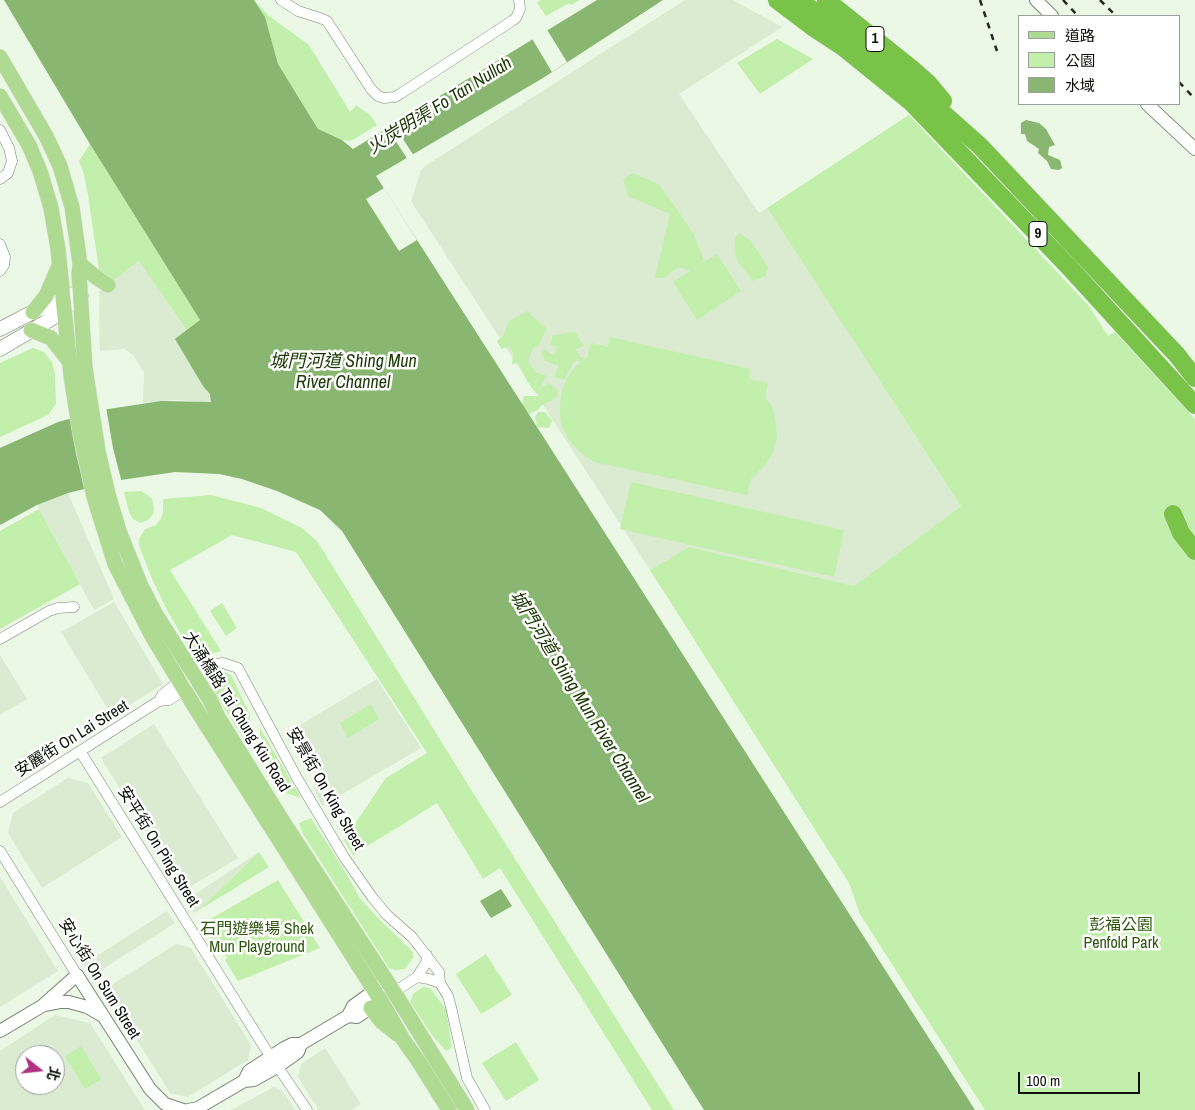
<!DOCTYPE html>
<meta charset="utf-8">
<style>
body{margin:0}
#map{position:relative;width:1195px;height:1110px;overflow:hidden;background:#ebf8e5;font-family:"Archivo Narrow","Noto Sans TC",sans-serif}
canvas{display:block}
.legend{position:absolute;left:1018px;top:15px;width:162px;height:90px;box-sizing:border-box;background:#fff;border:1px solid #9d9f9d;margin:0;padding:6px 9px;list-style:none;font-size:15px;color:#0b0f09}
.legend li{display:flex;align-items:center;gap:10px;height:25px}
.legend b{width:25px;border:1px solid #9d9f9d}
.north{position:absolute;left:15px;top:1045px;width:50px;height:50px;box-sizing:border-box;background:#fff;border:1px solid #9d9f9d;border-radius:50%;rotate:106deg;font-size:14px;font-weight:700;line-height:20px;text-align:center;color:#0b0f09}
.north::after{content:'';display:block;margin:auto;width:18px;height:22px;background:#af3283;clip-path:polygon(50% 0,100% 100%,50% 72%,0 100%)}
.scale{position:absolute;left:1018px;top:1072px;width:122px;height:22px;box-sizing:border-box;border:2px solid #0b0f09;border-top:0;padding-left:6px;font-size:15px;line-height:18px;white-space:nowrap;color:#0b0f09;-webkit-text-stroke:4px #fff;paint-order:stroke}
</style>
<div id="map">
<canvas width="1195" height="1110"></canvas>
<ul class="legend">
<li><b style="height:6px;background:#aedb91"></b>道路</li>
<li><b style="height:14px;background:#c2efab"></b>公園</li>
<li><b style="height:14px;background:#89b670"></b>水域</li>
</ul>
<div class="north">北</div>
<div class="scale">100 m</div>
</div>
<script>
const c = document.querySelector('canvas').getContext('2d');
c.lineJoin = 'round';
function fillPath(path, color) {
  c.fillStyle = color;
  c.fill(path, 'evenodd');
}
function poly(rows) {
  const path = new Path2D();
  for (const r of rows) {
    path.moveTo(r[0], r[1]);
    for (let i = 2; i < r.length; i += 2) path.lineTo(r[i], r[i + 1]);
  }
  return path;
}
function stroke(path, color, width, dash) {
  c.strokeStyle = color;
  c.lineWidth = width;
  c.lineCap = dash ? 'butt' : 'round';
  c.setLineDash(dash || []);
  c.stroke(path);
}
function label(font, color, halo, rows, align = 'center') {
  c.font = font + ' "Archivo Narrow","Noto Sans TC",sans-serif';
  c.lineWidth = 5;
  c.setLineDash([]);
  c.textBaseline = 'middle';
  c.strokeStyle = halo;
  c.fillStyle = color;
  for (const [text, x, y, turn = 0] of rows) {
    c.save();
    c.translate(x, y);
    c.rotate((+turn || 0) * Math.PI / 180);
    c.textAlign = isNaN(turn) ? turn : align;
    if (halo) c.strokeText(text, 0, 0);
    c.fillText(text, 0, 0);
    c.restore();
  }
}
fillPath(poly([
 [685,0,733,0,782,27,679,94,759,213,767,208,961,506,854,586,689,547,650,570,411,201,421,170,425,166],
 [139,261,186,330,214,327,211,402,175,400,143,403,144,373,134,356,125,349,100,351,99,320,100,276,115,279],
 [68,493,114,599,94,610,37,505],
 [114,602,163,684,112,716,61,632],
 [0,655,27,699,0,715],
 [377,679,421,748,322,806,315,791,313,772,299,750,292,747,285,734],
 [154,724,238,858,183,891,101,758],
 [68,778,88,783,122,837,42,888,8,833,13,813],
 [259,852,199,910,194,913,186,900],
 [0,877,58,971,0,1007],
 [167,911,175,923,92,976,84,964],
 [176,944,191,948,251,1045,248,1060,188,1097,170,1093,105,989],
 [55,1015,90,1023,145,1110,0,1110,0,1051],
 [25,1055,55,1055,55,1085,25,1085],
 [325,1048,361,1104,352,1110,319,1110,298,1077,301,1064],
 [274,1087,280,1089,285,1094,295,1110,231,1110]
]), '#daebd2');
fillPath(poly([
 [254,0,269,16,309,45,350,112,356,105,371,116,377,125,351,141,342,140,318,129,278,64,265,17],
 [541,0,580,0,571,5,569,3,546,16,537,3],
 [777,39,813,59,760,94,737,63],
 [909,115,1089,306,1108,336,1115,332,1195,419,1195,1110,985,1110,860,914,849,883,650,570,689,547,854,586,961,506,767,208],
 [90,144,200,320,187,331,139,261,115,279,108,280,100,276,88,195,84,175,79,161],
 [633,173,658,184,674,205,694,235,704,260,699,265,717,254,741,291,697,320,673,282,690,271,679,267,663,278,655,278,670,214,628,196,623,179],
 [739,233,751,241,768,267,766,276,753,281,738,262,735,253,735,238],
 [527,311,547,329,539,345,533,348,528,360,531,367,535,369,535,372,547,376,539,389,549,383,558,391,557,396,552,400,542,405,538,410,529,414,522,407,524,396,538,396,539,394,534,391,527,381,518,362,512,365,513,353,509,346,501,349,497,341,503,336,509,321],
 [575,332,584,346,575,349,581,357,585,358,581,361,574,361,564,380,554,377,559,366,545,361,541,352,545,350,553,355,558,347,550,345,552,340,552,335],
 [610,337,751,369,749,379,768,383,765,398,773,408,776,424,777,437,773,452,765,465,751,479,747,495,594,462,580,452,568,439,561,424,560,412,561,395,567,378,578,364,587,358,591,343,608,347],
 [33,348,44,352,52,362,55,375,56,404,48,415,0,437,0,363],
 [538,412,545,412,552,420,549,428,537,427,535,416],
 [631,482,844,530,834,577,620,529],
 [141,491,149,496,152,499,154,509,153,514,148,520,140,523,133,519,129,512,124,492],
 [211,495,261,508,302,528,317,541,467,783,674,1110,652,1110,500,868,483,879,437,803,353,855,344,840,386,778,427,753,296,552,232,535,170,570,221,651,207,655,193,655,167,610,153,581,139,546,139,539,145,529,156,525,161,519,163,512,163,499],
 [39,509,80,584,0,629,0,531],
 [222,603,237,628,226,636,210,611],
 [223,672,231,675,250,715,247,744,211,687,209,677],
 [371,704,379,719,348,738,340,723],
 [260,728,301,798,286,793,282,787,284,783,282,779,278,778,266,760,268,756,265,751,262,752,259,747],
 [311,818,346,873,360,898,377,917,413,952,413,958,405,969,395,970,389,968,303,834,299,823],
 [259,852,269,867,199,910],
 [278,880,320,948,238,981,225,960,227,958,215,941,213,942,202,924],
 [486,954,512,995,481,1014,456,974],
 [423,987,430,988,446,1009,452,1048,446,1051,432,1035,410,1002,413,994],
 [516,1042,539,1080,506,1101,482,1063],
 [81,1046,101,1079,85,1089,65,1057]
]), '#c2efab');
fillPath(poly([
 [4,0,254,0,265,17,278,64,318,129,342,140,353,149,597,0,663,0,543,78,376,176,975,1110,704,1110,342,531,320,510,277,491,242,479,219,474,175,472,121,480,68,493,37,505,0,525,0,448,58,422,102,410,161,401,211,402,210,394,203,386,175,339,200,320,90,144],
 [1026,120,1039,123,1046,129,1055,145,1049,147,1048,155,1060,160,1062,168,1059,170,1051,169,1047,161,1038,153,1039,149,1027,141,1025,134,1021,134,1021,123],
 [501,889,512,906,491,918,480,901]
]), '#89b670');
fillPath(poly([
 [546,28,567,62,552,72,531,37],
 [392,122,414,156,408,160,386,126],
 [384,188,417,240,399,251,366,199],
 [106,407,113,448,122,483,86,491,76,454,70,416]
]), '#ebf8e5');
const minor = poly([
 [281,0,298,11,320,18,327,21,371,89,378,96,384,98,395,97,400,94,512,21,516,18,520,9,519,0],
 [0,130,9,148,12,161,8,173,0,179],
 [0,244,5,257,4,265,0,271],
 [0,639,49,611,58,608,74,607],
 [159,701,162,695,172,687,209,666,223,663,238,668,297,778,344,857,372,897,387,915,412,937,439,972,440,983,448,996,451,1007,467,1078,485,1110],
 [80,751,263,1045,307,1110],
 [0,802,151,706,159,701,169,700,184,690,187,686],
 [0,851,77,975],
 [417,977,429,979,440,983],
 [394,992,417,977,426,963,427,955]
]);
const tertiary = poly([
 [1036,0,1052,16],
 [1147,104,1195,149],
 [44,1005,60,1002,69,1002,87,1007,101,1015],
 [348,1016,357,1017,378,1003],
 [0,1031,42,1006,77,975,150,1089,165,1104,183,1110],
 [244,1081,249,1071,284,1048,292,1044,301,1044,348,1016,353,1006,382,985],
 [188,1110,198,1108,244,1081,254,1080,277,1067,298,1052,301,1044]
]);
const secondary = poly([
 [0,329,33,312,73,294],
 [0,349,51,319,81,296]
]);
const primary = poly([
 [0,57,46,136,60,166,72,207,80,264,79,274,85,368,98,451,108,494,119,531,141,586,155,613,210,700,218,717,282,820,394,992,467,1110],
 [0,96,29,145,40,171,51,208,58,249,71,376,80,433,94,497,115,564,152,636,193,704,381,1001,402,1038,419,1062,449,1110],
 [80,264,97,278,108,285],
 [33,312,46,296,58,268],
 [31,330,51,338,69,361],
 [371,1008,382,1022,397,1034]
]);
const motorway = poly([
 [777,0,814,28,843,47,911,102,1069,267,1195,405],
 [798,0,859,42,891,67,980,146,1177,355,1195,378],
 [826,0,912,69,928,83,943,101],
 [1173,514,1181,533,1195,551]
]);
stroke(minor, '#798473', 11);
stroke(tertiary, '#798473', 14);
stroke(secondary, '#798473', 15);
stroke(primary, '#e2e2e1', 16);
stroke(motorway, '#e2e2e1', 19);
stroke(minor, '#fff', 10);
stroke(tertiary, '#fff', 12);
stroke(secondary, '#fff', 14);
stroke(primary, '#aedb91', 15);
stroke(motorway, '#78c348', 18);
stroke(poly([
 [980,0,997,51],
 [1063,0,1078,16],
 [1100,0,1116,16],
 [1179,82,1195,99]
]), '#222720', 2.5, [6, 6]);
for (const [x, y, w] of [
 [875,39,18],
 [1038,234,18]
]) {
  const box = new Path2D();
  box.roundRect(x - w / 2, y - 12.5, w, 25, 4);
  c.fillStyle = '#fff';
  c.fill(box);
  stroke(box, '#0b0f09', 1);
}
label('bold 15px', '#0b0f09', null, [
 ["1",875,39],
 ["9",1038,234]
]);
label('16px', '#0b0f09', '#fff', [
 ["大涌橋路 Tai Chung Kiu Road",236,712,58],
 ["安麗街 On Lai Street",72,739,-32],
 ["安景街 On King Street",325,789,60],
 ["安平街 On Ping Street",158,847,58],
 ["安心街 On Sum Street",99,979,58]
]);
label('16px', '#2c560b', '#fff', [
 ["彭福公園",1121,926],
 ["Penfold Park",1121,944],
 ["石門遊樂場 Shek",257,930],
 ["Mun Playground",257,948]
]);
label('italic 18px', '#1a3704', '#fff', [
 ["火炭明渠 Fo Tan Nullah",440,106,-32],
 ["城門河道 Shing Mun",343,362],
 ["River Channel",343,383],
 ["城門河道 Shing Mun River Channel",579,697,58]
]);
</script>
